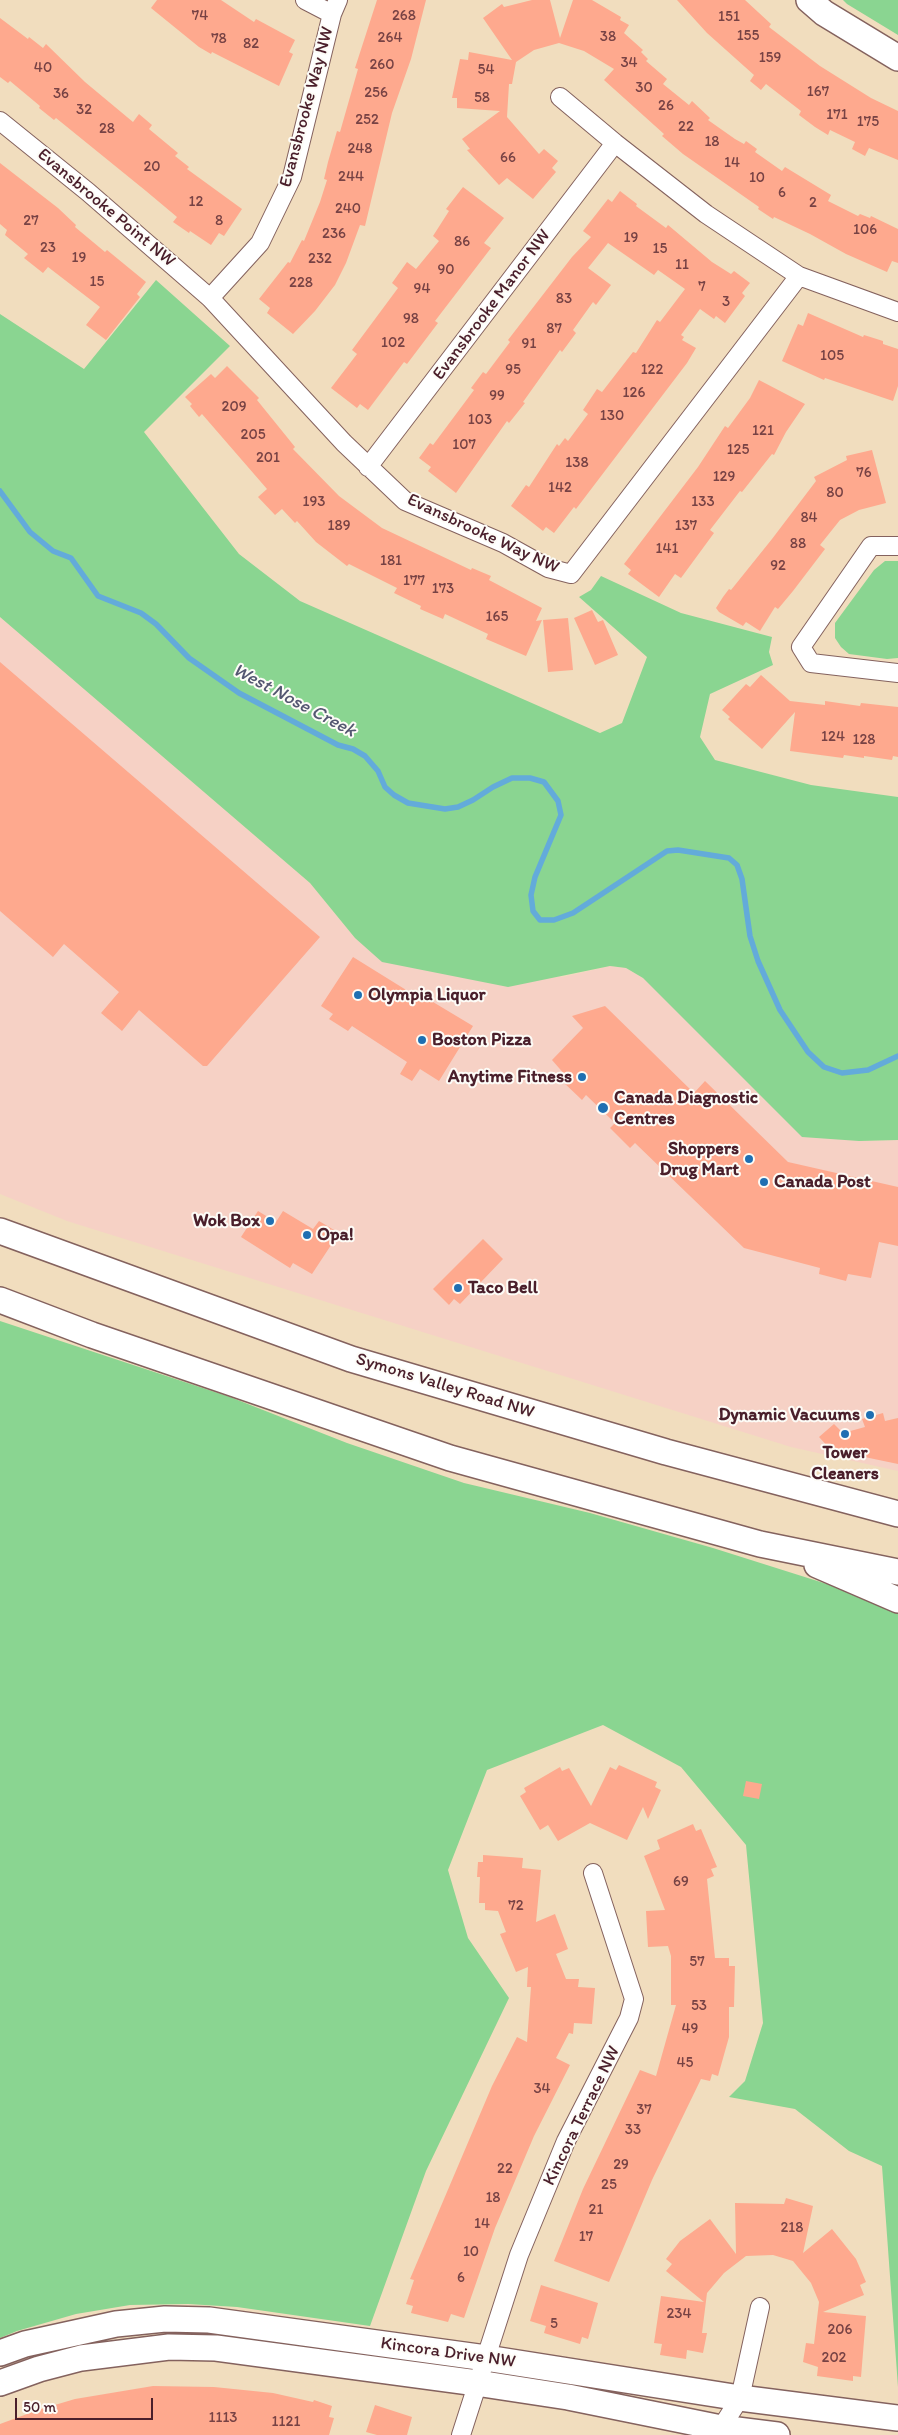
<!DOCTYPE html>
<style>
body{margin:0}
#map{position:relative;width:898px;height:2435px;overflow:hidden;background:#f1ddbe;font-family:Itim,sans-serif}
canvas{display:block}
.scale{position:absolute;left:15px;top:2398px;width:138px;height:22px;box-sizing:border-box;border:2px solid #4a1f2b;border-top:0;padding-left:6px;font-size:15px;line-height:18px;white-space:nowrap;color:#4a1f2b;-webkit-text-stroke:4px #fdfcf7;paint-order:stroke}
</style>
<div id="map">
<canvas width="898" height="2435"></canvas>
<div class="scale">50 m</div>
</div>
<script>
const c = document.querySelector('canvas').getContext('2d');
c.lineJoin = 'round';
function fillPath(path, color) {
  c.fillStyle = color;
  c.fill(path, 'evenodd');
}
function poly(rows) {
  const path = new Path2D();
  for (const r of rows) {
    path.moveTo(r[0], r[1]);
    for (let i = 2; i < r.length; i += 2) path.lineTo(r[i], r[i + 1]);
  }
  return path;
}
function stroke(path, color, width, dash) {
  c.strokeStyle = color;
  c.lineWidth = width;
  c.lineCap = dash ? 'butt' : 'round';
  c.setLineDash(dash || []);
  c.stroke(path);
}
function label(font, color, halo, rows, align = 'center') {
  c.font = font + ' Itim,sans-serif';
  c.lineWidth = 4;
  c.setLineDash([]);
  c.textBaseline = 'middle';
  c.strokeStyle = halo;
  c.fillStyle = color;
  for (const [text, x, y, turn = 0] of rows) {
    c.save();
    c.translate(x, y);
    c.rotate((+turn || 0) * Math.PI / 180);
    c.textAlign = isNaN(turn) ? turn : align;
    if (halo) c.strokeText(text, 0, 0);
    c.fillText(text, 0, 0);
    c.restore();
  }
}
fillPath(poly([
 [0,617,310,883,355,938,563,977,610,966,626,968,643,978,859,1141,898,1140,898,1471,791,1447,67,1221,0,1194]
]), '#f6d1c5');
fillPath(poly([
 [843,0,898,0,898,35,847,4],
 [156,280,230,346,144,432,239,554,300,601,600,733,622,723,647,657,579,597,591,590,601,576,681,613,772,637,769,652,773,665,710,694,700,737,715,760,811,785,898,797,898,1140,859,1141,802,1137,643,978,626,968,610,966,508,987,382,962,355,938,310,883,0,617,0,314,84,369],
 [885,561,898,561,898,658,887,659,849,654,841,647,835,638,835,623,874,570],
 [0,1321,230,1397,347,1443,464,1483,590,1513,713,1548,868,1597,898,1609,898,2387,882,2166,849,2151,795,2109,729,2097,745,2081,763,2023,746,1845,681,1767,603,1725,487,1770,448,1870,468,1938,509,1998,426,2171,370,2326,237,2307,188,2304,130,2305,76,2314,17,2331,0,2338]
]), '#8ad591');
stroke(poly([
 [0,491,30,532,53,551,71,558,98,596,141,613,156,624,189,658,239,693,338,745,353,749,365,756,378,771,385,787,394,795,408,803,445,809,458,807,473,800,493,787,512,778,530,778,544,782,558,801,561,815,535,877,531,895,533,911,540,920,554,920,573,913,667,851,678,850,729,858,737,865,742,879,750,936,758,961,780,1010,808,1052,824,1067,842,1073,868,1070,898,1056]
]), '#63abda', 5.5);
fillPath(poly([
 [157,0,221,0,254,22,256,19,295,40,289,52,293,54,279,86,212,52,211,54,199,47,151,8],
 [377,0,426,0,411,59,392,113,365,226,360,225,346,263,335,285,315,311,293,334,267,313,270,308,259,299,288,262,290,263,302,240,304,241,320,202,327,180,324,179,328,162,337,131,340,132,358,69,355,68],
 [532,0,550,0,560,38,573,0,592,0,621,17,620,20,629,25,624,33,643,50,641,52,648,59,646,61,667,79,663,84,689,105,692,101,710,118,708,120,735,139,744,144,746,141,757,149,755,152,782,171,785,167,831,195,828,201,858,216,860,214,870,218,871,216,898,229,898,263,892,261,887,272,846,254,810,234,774,217,773,219,758,209,759,207,683,154,662,136,664,134,604,80,614,69,584,51,559,43,534,50,516,62,512,84,509,84,507,117,539,154,544,149,558,161,552,168,556,172,533,199,507,178,499,185,467,150,470,149,462,139,500,111,457,108,457,98,452,98,460,59,468,60,469,52,512,60,483,18,502,4,504,7],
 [677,0,745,0,771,24,769,27,820,66,871,98,898,111,898,160,869,148,865,156,852,149,855,142,830,130,828,135,815,127,799,115,801,111,766,84,761,90,750,81,754,75,707,33],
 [0,18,28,39,29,37,43,48,46,44,85,82,133,122,139,114,152,125,149,129,178,153,175,156,189,167,187,169,242,209,224,236,219,233,211,245,190,231,189,233,173,222,177,217,146,191,56,118,54,120,39,108,40,106,10,81,8,83,0,77],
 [0,163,58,208,76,225,75,227,105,252,107,250,146,282,137,294,140,297,106,340,86,325,100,307,48,267,43,273,24,258,28,254,5,235,7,230,0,224],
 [463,187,504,218,484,243,491,248,435,321,438,323,407,364,404,362,368,410,360,404,357,408,331,388,357,354,352,350,398,288,392,283,407,262,416,269,439,241,433,236,449,211,446,209],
 [620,191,637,204,636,206,666,228,668,225,712,262,731,274,734,271,750,283,742,293,745,296,725,323,716,316,714,319,700,309,681,335,684,337,682,340,696,348,687,363,576,509,574,507,554,533,546,527,543,531,511,506,526,485,529,487,557,444,559,446,565,438,568,441,588,414,583,410,597,389,602,392,633,352,636,353,657,320,660,322,685,289,658,270,654,275,608,243,588,268,611,285,596,305,593,302,573,330,576,333,562,352,560,350,523,402,525,403,509,423,507,421,456,493,428,471,431,467,419,458,430,443,433,445,474,390,471,388,483,372,486,374,510,342,508,340,572,257,591,237,583,231,608,199,612,202],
 [808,313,863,337,864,335,883,341,883,344,898,349,898,386,893,401,825,378,824,380,782,361,798,324,803,326],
 [227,366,259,398,257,400,295,447,293,449,339,496,382,528,471,570,472,568,491,576,489,580,542,608,536,621,542,620,526,656,486,639,488,634,445,614,443,619,420,609,421,606,394,593,397,588,349,564,347,566,316,542,297,521,295,523,282,509,275,515,258,497,267,489,202,414,199,417,190,406,192,404,185,397,211,374,215,378],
 [759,380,805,404,786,432,774,455,772,454,742,492,740,491,710,530,714,533,681,578,675,574,659,597,628,574,631,570,624,564,698,467,725,426,728,428,750,398],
 [872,450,886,503,859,510,840,520,820,545,825,549,793,591,778,609,775,607,760,631,746,622,743,626,719,612,716,608,723,597,729,589,731,590,772,539,816,481,814,477,847,460,846,456],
 [592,610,598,622,603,620,618,655,595,665,574,618],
 [568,618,573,670,548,672,543,620],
 [0,662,320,937,207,1066,203,1066,139,1010,122,1031,101,1013,119,992,64,944,53,957,0,911],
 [761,675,790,701,825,705,825,701,860,706,861,703,898,707,898,757,893,756,892,760,864,756,864,758,844,755,843,758,790,751,795,712,762,749,728,719,730,717,722,710,746,684,750,687],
 [353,957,411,993,413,990,473,1026,439,1081,420,1069,412,1081,400,1074,407,1062,352,1026,348,1031,329,1019,333,1014,321,1006],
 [605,1006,694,1093,705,1081,788,1162,898,1187,898,1246,879,1242,871,1278,848,1274,846,1281,819,1274,820,1268,744,1248,635,1143,630,1148,610,1128,615,1123,586,1095,582,1100,561,1080,566,1076,552,1060,583,1028,572,1016],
 [258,1211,276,1222,283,1211,313,1229,319,1221,339,1233,312,1274,293,1263,290,1268,241,1237],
 [483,1239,503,1259,460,1304,454,1299,449,1305,433,1289],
 [883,1413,885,1421,898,1418,898,1464,831,1450,819,1437,834,1424,843,1433,865,1427,862,1419],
 [619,1765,657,1782,655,1787,661,1790,648,1819,643,1807,627,1840,590,1823,558,1841,548,1825,540,1830,520,1796,526,1792,524,1788,560,1767,562,1771,569,1768,591,1806,610,1767,616,1770],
 [746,1781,762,1784,759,1799,743,1796],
 [693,1824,696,1831,701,1829,717,1867,711,1869,714,1876,707,1879,715,1958,729,1958,729,1966,735,1966,734,2007,729,2007,729,2037,718,2076,712,2074,710,2081,701,2079,652,2180,609,2282,554,2261,583,2189,640,2070,656,2076,676,2005,671,2005,671,1956,668,1946,648,1947,646,1911,665,1910,644,1856,660,1849,657,1840],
 [483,1855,523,1858,522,1868,541,1870,536,1922,555,1914,568,1949,556,1954,566,1979,579,1979,578,1987,595,1988,592,2024,574,2023,573,2034,569,2033,556,2058,570,2065,534,2136,495,2228,464,2318,451,2314,448,2322,411,2313,413,2306,406,2304,414,2280,410,2279,492,2086,517,2037,527,2042,531,1987,527,1987,528,1967,516,1972,500,1934,506,1932,498,1911,485,1910,485,1903,479,1903,480,1877,477,1877,478,1862,483,1862],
 [786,2198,813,2206,803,2253,832,2229,856,2259,866,2282,860,2285,864,2295,823,2312,866,2316,861,2377,853,2376,853,2381,817,2376,818,2367,803,2362,806,2343,814,2344,819,2302,811,2283,793,2261,773,2255,746,2256,724,2273,707,2293,702,2333,707,2333,703,2353,687,2350,686,2359,660,2355,662,2344,654,2343,661,2296,704,2302,666,2271,672,2264,666,2259,680,2241,710,2219,736,2254,735,2203,784,2204],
 [541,2285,598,2303,588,2339,582,2337,580,2344,544,2333,546,2326,530,2321],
 [153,2386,214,2387,273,2393,313,2402,314,2400,332,2406,329,2417,334,2418,329,2435,0,2435,0,2424,38,2410,75,2399],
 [375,2405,412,2417,407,2435,377,2435,366,2432]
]), '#fea98e');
const street = poly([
 [305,0,332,14],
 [560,97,615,143,706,214,799,276,898,312],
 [0,121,88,192,210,298,344,443,405,501,503,543,548,568,571,574,799,276],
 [210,298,260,243,292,177,332,14,338,0],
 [368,467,615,143],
 [898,546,871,546,801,647,811,663,898,673],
 [461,2435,519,2255,566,2141,629,2018,634,1999,593,1873],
 [720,2435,721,2428,740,2398,760,2307]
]);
const secondary = poly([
 [809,0,824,13,898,58],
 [0,1231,351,1359,666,1452,898,1514],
 [0,1300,92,1335,450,1458,760,1544,898,1572],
 [817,1565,898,1600],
 [0,2353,25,2344,116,2324,165,2319,209,2320,486,2358,740,2398,898,2418],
 [0,2383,39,2369,81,2358,169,2347,216,2348,477,2383,568,2397,721,2428,777,2435]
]);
stroke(street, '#84625e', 20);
stroke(secondary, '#84625e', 28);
stroke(street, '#fff', 18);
stroke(secondary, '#fff', 25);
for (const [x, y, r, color] of [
 [358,995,5,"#1f6fb2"],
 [422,1040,5,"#1f6fb2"],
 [582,1077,5,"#1f6fb2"],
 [603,1108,6,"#1f6fb2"],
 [749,1159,5,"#1f6fb2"],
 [764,1182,5,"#1f6fb2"],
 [270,1221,5,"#1f6fb2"],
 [307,1235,5,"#1f6fb2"],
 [458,1288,5,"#1f6fb2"],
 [870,1415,5,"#1f6fb2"],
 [845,1434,5,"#1f6fb2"]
]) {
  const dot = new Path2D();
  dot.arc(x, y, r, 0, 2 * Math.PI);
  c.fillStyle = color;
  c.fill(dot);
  stroke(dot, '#fdfcf7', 2);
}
label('15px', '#774244', null, [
 ["74",200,16],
 ["268",404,16],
 ["151",729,17],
 ["155",748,36],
 ["38",608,37],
 ["264",390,38],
 ["78",219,39],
 ["82",251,44],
 ["159",770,58],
 ["34",629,63],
 ["260",382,65],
 ["40",43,68],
 ["54",486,70],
 ["30",644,88],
 ["167",818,92],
 ["256",376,93],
 ["36",61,94],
 ["58",482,98],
 ["26",666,106],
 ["32",84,110],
 ["171",837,115],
 ["252",367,120],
 ["175",868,122],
 ["22",686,127],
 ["28",107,129],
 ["18",712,142],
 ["248",360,149],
 ["66",508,158],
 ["14",732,163],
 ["20",152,167],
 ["244",351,177],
 ["10",757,178],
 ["6",782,193],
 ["12",196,202],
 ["2",813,203],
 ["240",348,209],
 ["27",31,221],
 ["8",219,221],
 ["106",865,230],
 ["236",334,234],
 ["19",631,238],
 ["86",462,242],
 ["23",48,248],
 ["15",660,249],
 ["19",79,258],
 ["232",320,259],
 ["11",682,265],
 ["90",446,270],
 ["15",97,282],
 ["228",301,283],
 ["7",702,287],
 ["94",422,289],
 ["83",564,299],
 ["3",726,302],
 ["98",411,319],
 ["87",554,329],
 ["102",393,343],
 ["91",529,344],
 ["105",832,356],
 ["95",513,370],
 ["122",652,370],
 ["126",634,393],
 ["99",497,396],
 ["209",234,407],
 ["130",612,416],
 ["103",480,420],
 ["121",763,431],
 ["205",253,435],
 ["107",464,445],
 ["125",738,450],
 ["201",268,458],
 ["138",577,463],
 ["76",864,473],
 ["129",724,477],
 ["142",560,488],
 ["80",835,493],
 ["193",314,502],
 ["133",703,502],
 ["84",809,518],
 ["189",339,526],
 ["137",686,526],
 ["88",798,544],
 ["141",667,549],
 ["181",391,561],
 ["92",778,566],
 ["177",414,581],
 ["173",443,589],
 ["165",497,617],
 ["124",833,737],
 ["128",864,740],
 ["69",681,1882],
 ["72",516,1906],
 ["57",697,1962],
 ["53",699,2006],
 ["49",690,2029],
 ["45",685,2063],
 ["34",542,2089],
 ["37",644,2110],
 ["33",633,2130],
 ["29",621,2165],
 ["22",505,2169],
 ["25",609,2185],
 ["18",493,2198],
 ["21",596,2210],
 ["14",482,2224],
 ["218",792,2228],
 ["17",586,2237],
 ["10",471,2252],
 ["6",461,2278],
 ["234",679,2314],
 ["5",554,2324],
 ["206",840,2330],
 ["202",834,2358],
 ["1113",223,2418],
 ["1121",286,2422]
]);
label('18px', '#4a1f2b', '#fdfcf7', [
 ["Evansbrooke Way NW",307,107,-75],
 ["Evansbrooke Point NW",106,208,40],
 ["Evansbrooke Manor NW",492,305,-53],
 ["Evansbrooke Way NW",483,534,25],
 ["Symons Valley Road NW",445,1386,17],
 ["Kincora Terrace NW",582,2116,-64],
 ["Kincora Drive NW",448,2353,8]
]);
label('bold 18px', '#4a1f2b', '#fdfcf7', [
 ["Olympia Liquor",368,995],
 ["Boston Pizza",432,1040],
 ["Anytime Fitness",572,1077,"right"],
 ["Canada Diagnostic",614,1098],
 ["Centres",614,1119],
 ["Shoppers",739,1149,"right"],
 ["Drug Mart",739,1170,"right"],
 ["Canada Post",774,1182],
 ["Wok Box",260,1221,"right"],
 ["Opa!",317,1235],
 ["Taco Bell",468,1288],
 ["Dynamic Vacuums",860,1415,"right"],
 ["Tower",845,1453,"center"],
 ["Cleaners",845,1474,"center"]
], 'left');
label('italic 19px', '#545771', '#fdfcf7', [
 ["West Nose Creek",294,701,28]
]);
</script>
